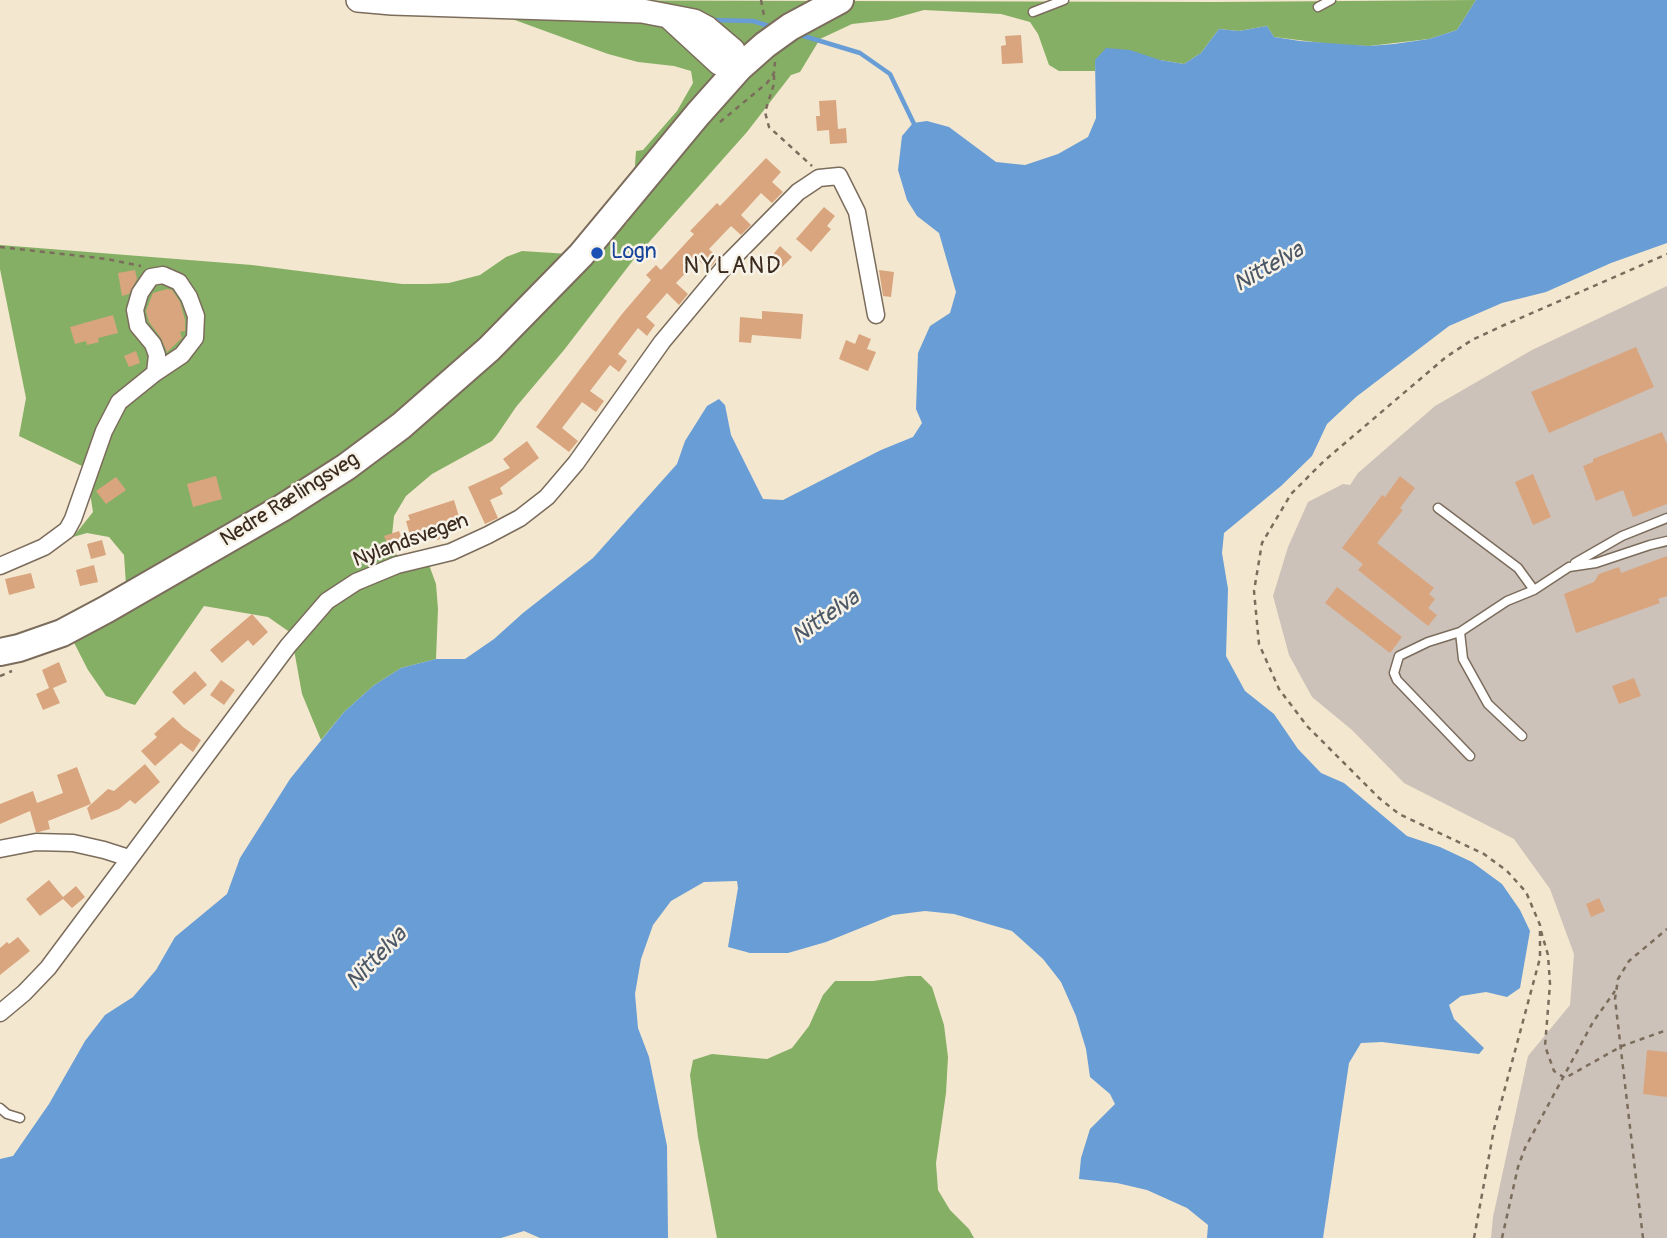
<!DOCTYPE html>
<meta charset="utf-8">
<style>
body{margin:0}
canvas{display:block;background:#f3e7cf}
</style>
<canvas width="1667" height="1238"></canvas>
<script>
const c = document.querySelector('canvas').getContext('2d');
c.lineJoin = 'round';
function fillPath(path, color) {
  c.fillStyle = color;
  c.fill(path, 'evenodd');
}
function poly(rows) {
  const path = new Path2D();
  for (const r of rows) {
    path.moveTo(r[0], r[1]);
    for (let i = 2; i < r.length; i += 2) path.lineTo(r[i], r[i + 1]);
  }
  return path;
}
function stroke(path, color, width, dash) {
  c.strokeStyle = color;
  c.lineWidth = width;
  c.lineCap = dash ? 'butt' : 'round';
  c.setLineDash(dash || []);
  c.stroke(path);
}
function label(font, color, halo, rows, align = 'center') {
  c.font = font + ' Pangolin,sans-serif';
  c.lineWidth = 5;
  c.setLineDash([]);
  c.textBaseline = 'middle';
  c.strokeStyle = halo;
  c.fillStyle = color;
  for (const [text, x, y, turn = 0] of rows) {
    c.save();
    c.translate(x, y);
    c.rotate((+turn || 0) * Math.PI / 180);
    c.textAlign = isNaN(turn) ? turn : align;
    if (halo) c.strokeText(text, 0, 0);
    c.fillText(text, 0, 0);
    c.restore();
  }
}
fillPath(poly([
 [1667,286,1667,1238,1491,1238,1493,1217,1528,1056,1570,1005,1574,954,1550,889,1514,839,1404,783,1352,730,1312,697,1289,655,1273,596,1288,547,1308,502,1343,484,1350,485,1358,473,1435,406,1532,350]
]), '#cdc2b9');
fillPath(poly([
 [460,0,1215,2,1476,0,1457,30,1429,39,1369,46,1338,45,1274,37,1267,26,1239,31,1219,29,1201,53,1184,64,1160,60,1095,60,1095,71,1059,71,1049,65,1038,34,1030,22,1001,14,924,10,888,20,852,24,820,39,800,72,791,75,747,132,634,259,564,350,516,407,497,435,492,441,432,474,406,496,394,516,391,545,398,557,424,551,436,584,438,609,436,659,401,668,373,686,344,712,321,740,302,694,291,633,268,617,204,606,135,705,106,696,88,670,66,627,126,585,124,555,109,537,87,533,73,537,93,512,86,468,19,436,26,398,0,269,0,245,252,265,402,284,429,284,449,283,480,275,506,257,522,251,569,254,613,235,628,222,633,194,636,151,643,150,677,111,693,83,691,71,674,66,638,62,608,54],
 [908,976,921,976,932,987,944,1025,948,1057,946,1093,936,1163,938,1190,950,1210,969,1229,974,1238,717,1238,698,1137,690,1075,693,1060,712,1054,767,1059,792,1048,809,1026,823,995,835,981,873,981]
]), '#86af66');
fillPath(poly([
 [1476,0,1667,0,1667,243,1611,263,1546,292,1502,303,1449,326,1356,397,1327,424,1312,456,1281,486,1224,533,1222,553,1228,589,1226,656,1245,691,1274,714,1298,749,1321,773,1344,783,1407,836,1440,847,1472,862,1502,884,1520,910,1530,931,1520,988,1507,997,1486,992,1461,996,1449,1005,1454,1019,1484,1048,1479,1054,1382,1042,1361,1043,1349,1063,1323,1238,1207,1238,1208,1225,1187,1208,1147,1190,1117,1183,1079,1179,1081,1158,1090,1129,1115,1104,1110,1094,1090,1077,1086,1049,1076,1016,1061,982,1043,959,1012,931,954,914,925,911,893,915,826,942,788,953,750,953,728,947,738,888,737,881,704,882,671,901,653,925,641,959,635,994,638,1028,649,1057,667,1146,668,1238,540,1238,524,1231,501,1238,0,1238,0,1159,13,1156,49,1104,85,1041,105,1015,133,997,156,970,175,937,227,894,240,858,290,779,344,712,373,686,401,668,436,659,465,659,494,639,523,613,593,558,677,464,685,441,707,406,719,399,725,405,731,435,763,499,783,500,881,450,913,437,922,423,916,409,918,353,930,326,950,313,956,292,939,233,917,216,907,200,898,170,902,136,913,123,927,121,949,127,996,162,1025,165,1058,154,1088,137,1096,118,1095,60,1106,48,1130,50,1160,60,1184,64,1201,53,1219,29,1239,31,1267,26,1274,37,1300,41,1369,46,1394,44,1429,39,1457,30]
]), '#699dd5');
stroke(poly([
 [711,20,753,21,775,28],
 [797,34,860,53,890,74,916,128]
]), '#699dd5', 4.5);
fillPath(poly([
 [1021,35,1023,63,1002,64,1001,46,1006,45,1005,36],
 [836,100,838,129,846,128,847,143,830,144,829,130,817,131,816,116,820,116,819,101],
 [766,158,781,172,772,182,783,192,772,203,761,193,741,215,751,225,741,235,731,226,709,249,718,258,709,269,698,260,676,283,688,294,679,305,667,293,646,317,655,325,647,336,638,328,618,354,627,361,619,372,610,365,590,391,604,401,596,412,582,402,562,428,578,441,569,452,536,427,622,314,651,280,646,275,656,265,661,270,694,234,690,231,717,203,720,206],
 [824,207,835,216,827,226,831,229,811,252,796,239],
 [780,246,792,257,782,267,771,257],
 [135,270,137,279,129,294,122,296,118,273],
 [879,270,894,272,891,297,883,296],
 [167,289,172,290,180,302,185,320,185,331,180,332,182,338,167,352,161,338,149,322,146,311,153,293],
 [762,311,803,314,801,339,752,335,751,343,739,342,740,317,762,319],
 [113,315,118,333,98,338,99,342,87,345,86,341,75,344,70,327],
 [859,334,871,339,867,349,876,352,868,371,839,359,846,340,855,344],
 [1636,347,1654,387,1549,433,1531,392],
 [136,351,140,363,129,367,124,356],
 [1662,432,1667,444,1667,504,1633,517,1623,490,1596,501,1583,466,1593,462,1593,459],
 [527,441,539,458,500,488,503,494,490,500,498,518,485,524,468,487,510,468,503,459],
 [1533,474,1551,517,1533,525,1515,482],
 [216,476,222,499,193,507,187,484],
 [1400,476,1415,488,1400,508,1403,510,1377,543,1434,588,1429,594,1435,599,1428,608,1437,615,1428,626,1358,570,1363,564,1342,548,1382,495,1385,497],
 [116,477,126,490,106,504,96,491],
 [454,500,460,520,446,524,450,536,437,540,433,528,410,535,406,521,410,520,408,515],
 [399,531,404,545,390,550,384,536],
 [102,540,106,555,91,559,87,544],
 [1667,556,1667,596,1658,599,1660,603,1576,633,1564,594,1594,582,1599,574,1619,567,1621,573],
 [94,565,98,582,80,586,76,570],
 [31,573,35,588,9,595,5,579],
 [1337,587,1402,637,1390,653,1325,603],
 [252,614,268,632,253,646,248,640,222,663,210,650],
 [59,662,67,682,53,688,60,703,43,710,36,694,49,688,42,670],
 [195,671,207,685,184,705,172,692],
 [1634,678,1641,696,1619,704,1612,686],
 [221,680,235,690,224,705,210,695],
 [173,717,183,727,201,740,193,752,181,743,155,766,141,751,157,737,154,734],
 [145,764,160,782,135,804,130,800,119,809,91,820,87,808,108,789,114,791],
 [77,767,91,804,48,821,50,829,39,832,36,832,30,811,0,824,0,804,33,791,37,803,63,793,57,775],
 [49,880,63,897,76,886,85,897,72,908,63,899,40,916,26,899],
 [1599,898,1605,911,1591,917,1586,904],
 [18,937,30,951,0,975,0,948,7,942,9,944],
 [1647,1050,1667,1052,1667,1097,1643,1094]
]), '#d9a57f');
const lane = poly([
 [1318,7,1331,0],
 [1033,12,1064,0],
 [1438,508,1518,568,1534,590],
 [1575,563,1622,536,1667,518],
 [1460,632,1463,659,1488,704,1522,736],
 [1470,756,1397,680,1394,673,1399,656,1428,642,1460,632,1507,601,1534,590,1569,567,1596,563,1650,545,1667,541],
 [0,1108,7,1114,20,1118]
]);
const street = poly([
 [0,566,44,547,67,530,73,519,104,431,119,402,155,373,182,355,195,338,196,316,189,297,179,282,163,275,151,277,140,293,135,310,138,326,153,344,157,355,155,373],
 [0,849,36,842,73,843,104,850,129,858],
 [0,1013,24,993,48,968,288,646,327,601,356,582,397,565,451,552,488,535,520,518,547,497,576,463,662,342,727,264,798,192,819,178,839,176,857,212,876,315]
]);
const secondary = poly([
 [358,0,392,3,642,11,694,21,707,28,733,50,739,68],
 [668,16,719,63,739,68]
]);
const primary = poly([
 [0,652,19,648,62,633,107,609,282,508,346,467,401,426,489,349,581,255,698,114,739,68,765,45,790,27,840,0]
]);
stroke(lane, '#7b6c5c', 11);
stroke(street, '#7b6c5c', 19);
stroke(secondary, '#7b6c5c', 26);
stroke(primary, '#7b6c5c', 30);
stroke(poly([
 [761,0,764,16],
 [774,75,774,84,765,112,769,127,812,166],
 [720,122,767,83,774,73,775,62],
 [0,247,107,259,141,266],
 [0,676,12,671],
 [1541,931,1548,955,1550,984,1545,1046,1554,1071,1565,1078,1622,1046,1667,1030],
 [1474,1238,1494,1129,1540,958,1540,925,1526,892,1507,871,1484,854,1399,814,1379,798,1307,726,1279,689,1259,644,1254,591,1262,543,1291,494,1324,461,1446,357,1472,340,1502,326,1667,254],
 [1502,1238,1518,1167,1525,1148,1593,1022,1615,991],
 [1643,1238,1615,999,1618,979,1629,961,1667,929]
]), '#7b6c5c', 2.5, [5, 5]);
stroke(lane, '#fff', 8);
stroke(street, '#fff', 16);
stroke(secondary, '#fff', 23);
stroke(primary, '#fff', 26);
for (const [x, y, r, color] of [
 [597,253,7,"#1a4fb4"]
]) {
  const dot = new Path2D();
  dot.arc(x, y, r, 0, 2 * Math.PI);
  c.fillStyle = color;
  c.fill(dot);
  stroke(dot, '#f7f3e8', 2.5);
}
label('21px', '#164399', '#f7f3e8', [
 ["Logn",611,253]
], 'left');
label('21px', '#3b2a1e', '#f7f3e8', [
 ["Nedre Rælingsveg",290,500,-32],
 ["Nylandsvegen",411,541,-20]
]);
c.letterSpacing = '2px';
label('23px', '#3b2a1e', '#f7f3e8', [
 ["NYLAND",733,267]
]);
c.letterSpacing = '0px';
label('italic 23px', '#4d5867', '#f7f3e8', [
 ["Nittelva",1269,268,-30],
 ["Nittelva",826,618,-35],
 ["Nittelva",377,959,-46]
]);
</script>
